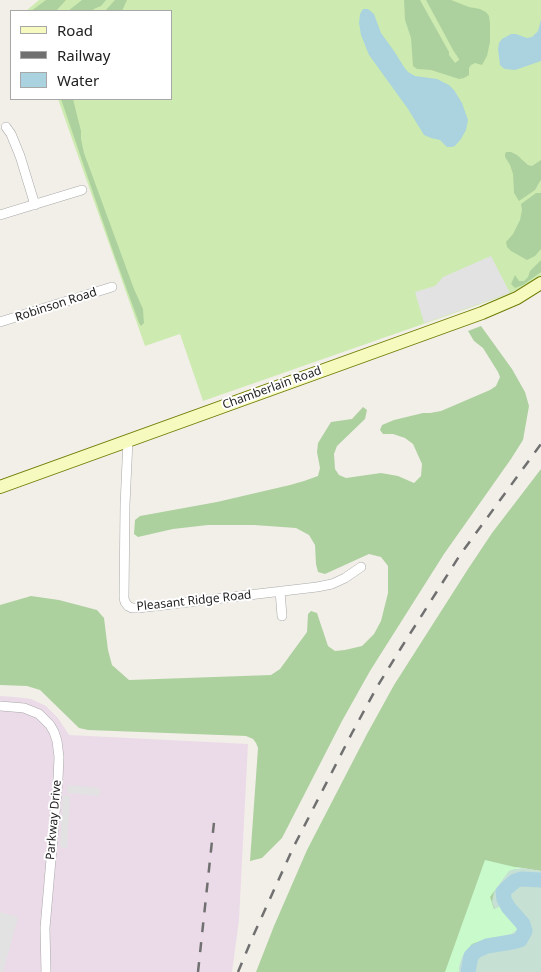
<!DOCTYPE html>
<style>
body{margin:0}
#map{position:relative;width:541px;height:972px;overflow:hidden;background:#f2efe9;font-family:"Noto Sans",sans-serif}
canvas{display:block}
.legend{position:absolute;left:10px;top:10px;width:162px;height:90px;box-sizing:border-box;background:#fff;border:1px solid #a7a7a7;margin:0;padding:6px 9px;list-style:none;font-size:15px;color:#222}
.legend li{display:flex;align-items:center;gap:10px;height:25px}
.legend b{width:25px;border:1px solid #a7a7a7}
</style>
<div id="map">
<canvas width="541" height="972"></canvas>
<ul class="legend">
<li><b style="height:6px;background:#f7fabf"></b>Road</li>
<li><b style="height:6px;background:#707070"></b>Railway</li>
<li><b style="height:14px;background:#aad3df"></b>Water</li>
</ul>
</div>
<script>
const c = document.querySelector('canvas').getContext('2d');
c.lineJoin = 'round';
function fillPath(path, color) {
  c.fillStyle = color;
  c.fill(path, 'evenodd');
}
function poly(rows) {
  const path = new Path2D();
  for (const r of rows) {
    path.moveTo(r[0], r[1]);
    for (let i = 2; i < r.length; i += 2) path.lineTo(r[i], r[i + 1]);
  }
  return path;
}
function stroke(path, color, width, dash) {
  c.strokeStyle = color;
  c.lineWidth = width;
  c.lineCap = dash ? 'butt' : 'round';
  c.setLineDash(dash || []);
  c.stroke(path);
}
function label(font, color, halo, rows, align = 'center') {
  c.font = font + ' "Noto Sans",sans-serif';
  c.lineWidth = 4;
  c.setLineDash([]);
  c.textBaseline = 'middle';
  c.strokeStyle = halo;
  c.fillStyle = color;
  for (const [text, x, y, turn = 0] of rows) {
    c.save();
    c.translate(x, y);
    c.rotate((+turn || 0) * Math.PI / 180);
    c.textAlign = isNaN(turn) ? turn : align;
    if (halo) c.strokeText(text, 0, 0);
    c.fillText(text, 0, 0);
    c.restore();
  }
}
fillPath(poly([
 [0,696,14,697,31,699,46,706,58,718,69,735,248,744,239,920,232,972,0,972]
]), '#ebdbe8');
fillPath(poly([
 [39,0,541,0,541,276,509,294,203,401,180,334,145,346,58,99,171,99,171,11,26,11]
]), '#cdebb0');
fillPath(poly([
 [46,0,66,0,56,11,31,11],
 [82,0,106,0,101,6,94,9,92,11,68,11],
 [115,0,127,0,122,11,105,11],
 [404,0,420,0,449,52,449,55,455,63,459,60,459,59,453,50,426,0,451,0,469,7,480,9,486,12,489,16,490,23,490,42,487,56,482,65,475,63,471,65,469,68,469,75,464,78,459,79,431,70,417,69,413,66,411,38,405,20],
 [61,99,73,99,81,131,81,139,84,153,134,289,143,309,144,323,141,326,139,323,115,257],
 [506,152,511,152,517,155,528,165,532,166,541,160,541,180,539,183,535,190,519,201,514,193,513,174,510,165,505,157,505,154],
 [536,193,541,193,541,249,535,256,527,260,511,251,507,247,506,242,513,234,520,220,522,210,521,204],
 [541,260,541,272,523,285,515,288,511,284,515,275,519,281,524,281,528,277,530,271],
 [481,326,512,369,525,392,529,406,523,440,511,459,444,554,370,671,342,721,282,838,262,858,250,861,258,748,256,743,253,739,246,736,88,730,79,728,40,690,27,686,0,685,0,605,31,596,59,600,97,610,104,618,108,650,112,665,129,680,271,675,280,669,307,632,308,614,311,611,317,613,328,646,335,651,345,650,362,646,374,634,381,621,388,593,388,566,381,557,369,554,325,574,318,572,316,564,315,545,309,535,296,528,254,525,208,525,173,529,138,537,134,534,135,520,140,516,217,502,290,485,304,481,318,476,320,468,317,452,318,443,331,422,352,419,363,407,367,410,365,419,337,446,334,454,335,469,339,475,346,478,381,473,398,476,414,483,421,476,422,464,413,444,405,438,393,434,383,434,380,430,382,425,394,420,423,413,430,413,441,411,490,390,496,386,500,377,498,372,483,348,474,341,468,331],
 [541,469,541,871,516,867,510,930,452,972,256,972,274,926,307,850,367,734,394,685,468,569,492,533]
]), '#add19e');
fillPath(poly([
 [516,867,541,871,541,972,452,972,458,954,510,930,496,912,492,902,494,892,505,873]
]), '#c6e0d4');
fillPath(poly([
 [485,860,523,869,515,869,509,871,490,897,494,909,497,908,502,905,504,905,518,924,518,929,511,934,486,939,472,944,462,957,459,967,459,972,445,972]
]), '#c8facc');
fillPath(poly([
 [491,256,510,293,424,323,415,292,435,286,443,277],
 [67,785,100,788,99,796,67,793],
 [63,795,70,796,67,848,60,847],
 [0,912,18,917,3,972,0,972]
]), '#e2e2e2');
fillPath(poly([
 [363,9,368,9,374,14,381,33,394,51,404,67,408,72,415,76,437,79,449,85,454,90,462,103,468,120,466,130,461,139,455,146,452,147,447,147,440,140,431,138,424,135,408,109,369,55,361,35,359,23,360,14],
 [541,20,541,61,515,70,505,69,502,67,500,65,498,49,499,43,502,39,511,34,516,34,527,38,532,37,538,31]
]), '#aad3df');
stroke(poly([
 [468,972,471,956,476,951,487,946,512,942,520,940,525,931,523,924,508,907,504,899,503,892,508,887,515,881,521,879,541,880]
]), '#aad3df', 15);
const street = poly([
 [6,127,11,134,20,156,35,205],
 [0,215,82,190],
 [0,322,112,287],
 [128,440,125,505,124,598,125,602,128,606,132,608,138,608,317,587,332,584,345,578,361,567],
 [280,591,282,616],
 [0,706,24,708,39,714,50,725,54,732,57,741,59,757,58,779,45,928,46,972]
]);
const secondary = poly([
 [0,487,482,313,517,298,541,283]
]);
stroke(street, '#a9a9a9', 10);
stroke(secondary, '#707d05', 14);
stroke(street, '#fff', 9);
stroke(secondary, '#f7fabf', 12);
stroke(poly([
 [198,972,215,813],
 [238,972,254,934,293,848,352,733,377,687,401,648,460,555,541,444]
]), '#707070', 2.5, [10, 10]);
label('12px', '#222', '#fff', [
 ["Robinson Road",56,305,-18],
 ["Chamberlain Road",272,388,-20],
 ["Pleasant Ridge Road",194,601,-6],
 ["Parkway Drive",54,820,-85]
]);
</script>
